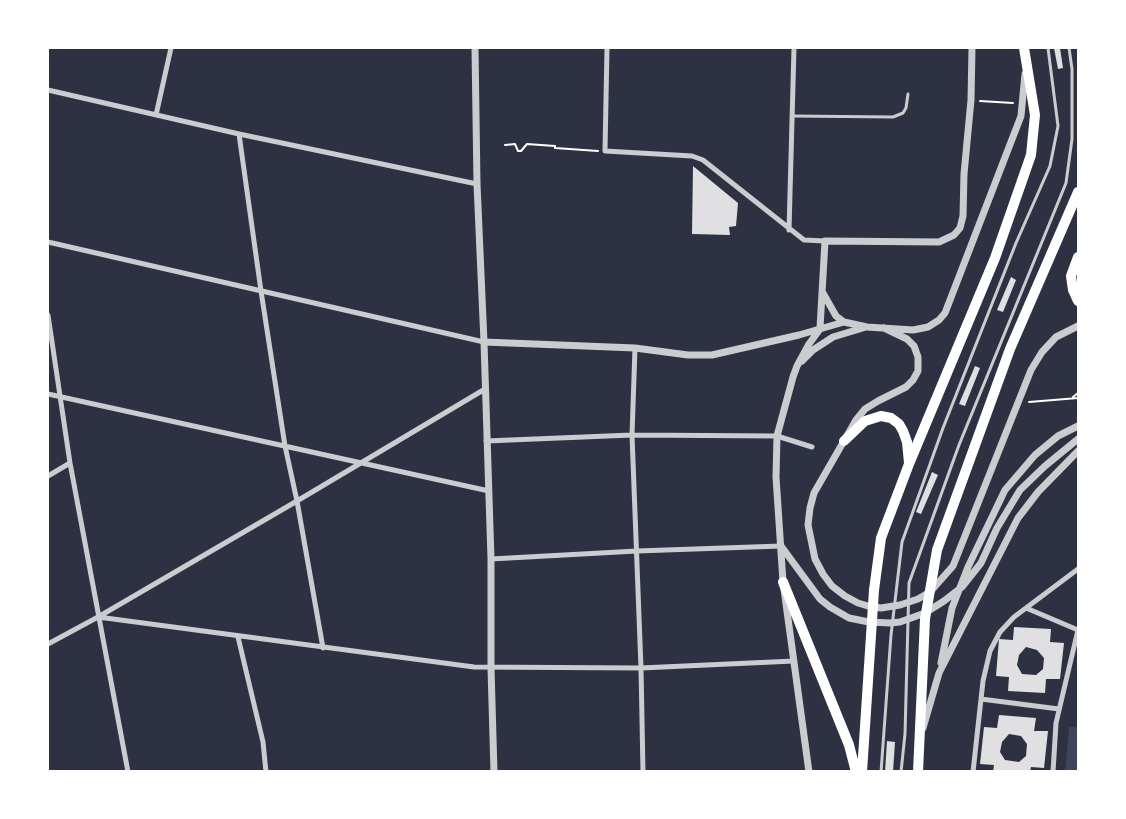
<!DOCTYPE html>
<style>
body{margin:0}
#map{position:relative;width:1126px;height:819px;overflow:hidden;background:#2d3142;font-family:"Roboto Condensed",sans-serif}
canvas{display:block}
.frame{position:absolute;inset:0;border:49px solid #fff;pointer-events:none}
</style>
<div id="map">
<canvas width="1126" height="819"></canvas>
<div class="frame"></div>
</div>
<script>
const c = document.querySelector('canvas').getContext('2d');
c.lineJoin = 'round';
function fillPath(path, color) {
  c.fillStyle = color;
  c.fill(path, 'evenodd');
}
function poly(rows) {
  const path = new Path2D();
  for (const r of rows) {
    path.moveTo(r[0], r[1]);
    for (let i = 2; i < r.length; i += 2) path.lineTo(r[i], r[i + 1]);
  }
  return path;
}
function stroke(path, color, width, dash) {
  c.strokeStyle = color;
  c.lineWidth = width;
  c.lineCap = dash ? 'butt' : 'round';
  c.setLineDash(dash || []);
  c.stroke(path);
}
fillPath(poly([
 [1069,727,1078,727,1078,771,1065,771]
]), '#3c4559');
fillPath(poly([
 [1054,48,1060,48,1063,68,1058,69],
 [693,166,738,203,736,226,729,227,730,235,692,234],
 [1011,277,1016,280,1003,312,997,310],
 [975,366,980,368,965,406,959,404],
 [932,472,938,475,921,514,916,512],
 [1014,627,1051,629,1050,642,1064,643,1060,679,1046,679,1045,693,1008,691,1009,677,996,676,999,639,1013,640],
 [1026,647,1037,650,1044,658,1043,669,1036,675,1022,674,1017,665,1019,655],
 [999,715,1036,718,1034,731,1048,731,1044,768,1031,767,1030,772,993,772,994,765,980,764,984,727,997,728],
 [1009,734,1021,736,1027,744,1026,756,1019,762,1005,760,1000,752,1002,742],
 [887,741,895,742,893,772,885,772]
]), '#e0e0e3');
stroke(poly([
 [980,101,1013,103],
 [505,145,515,144,518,151,521,151,527,144,555,146,555,148,598,151],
 [1073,397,1078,393],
 [1029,402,1078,398]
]), '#fff', 2);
stroke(poly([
 [792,116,893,117,903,113,906,108,908,94],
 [881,772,891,635,902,542,943,428,1016,243,1050,166,1058,126,1048,48],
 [901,772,905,734,909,583,959,445,1066,183,1072,139,1072,69,1069,48]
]), '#caccd0', 3);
stroke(poly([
 [607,48,605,151,692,156,703,160,804,240,825,241],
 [48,90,239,134,477,184],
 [156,115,171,48],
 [239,134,261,291,285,446,297,501,323,648],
 [789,230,794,48],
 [48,242,484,342],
 [48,315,70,463,128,772],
 [635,348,632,435,641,668,643,772],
 [48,394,489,491],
 [486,441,632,435,777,436,812,447],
 [48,476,70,463],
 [491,559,637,551,781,546],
 [1026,608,1078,630,1056,723,1053,772],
 [98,617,474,667,641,668,794,661],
 [238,637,263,742,266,772],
 [48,644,98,617,297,501,485,389],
 [981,699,1059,709],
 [973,772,983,681,990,651,1000,632,1014,617,1078,569]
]), '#caccd0', 5);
stroke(poly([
 [475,48,477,184,484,342,491,559,491,668,494,772],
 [823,293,836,316,844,322],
 [820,328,825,241,939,242,954,235,960,228,963,216,964,174,971,100,972,48],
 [884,328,907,339,914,346,918,357,918,371,913,380,906,387,878,401,865,409,856,420,814,493,810,508,808,525,815,559,823,574,832,586,845,596,858,603,868,606,881,608,900,605,918,599,930,592,953,566,1031,370,1042,352,1056,337,1078,326],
 [484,342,635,348,688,355,712,355,799,335,844,322,867,327,913,330,928,327,939,320,945,313,1021,116,1025,74],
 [802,361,813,350,833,337,866,327],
 [781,546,820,599,830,607,849,618,869,622,890,623,900,622,925,613,944,601,962,587,981,563,997,528,1020,490,1045,466,1078,439],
 [941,663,952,608,968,567,1005,490,1035,455,1058,436,1078,426],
 [923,728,939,673,1018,518,1038,492,1078,451],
 [809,772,783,582,776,477,777,436,793,377,797,366,809,344,820,329]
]), '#caccd0', 7);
stroke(poly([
 [1078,257,1071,276,1073,290,1078,301],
 [844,441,865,421,881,416,891,418,899,424,903,431,907,442,909,463],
 [783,582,849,745,856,772],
 [862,772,874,590,881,538,909,464,995,258,1031,155,1035,115,1024,48],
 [918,772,925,619,937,550,1010,349,1078,192]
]), '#fff', 10);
</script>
